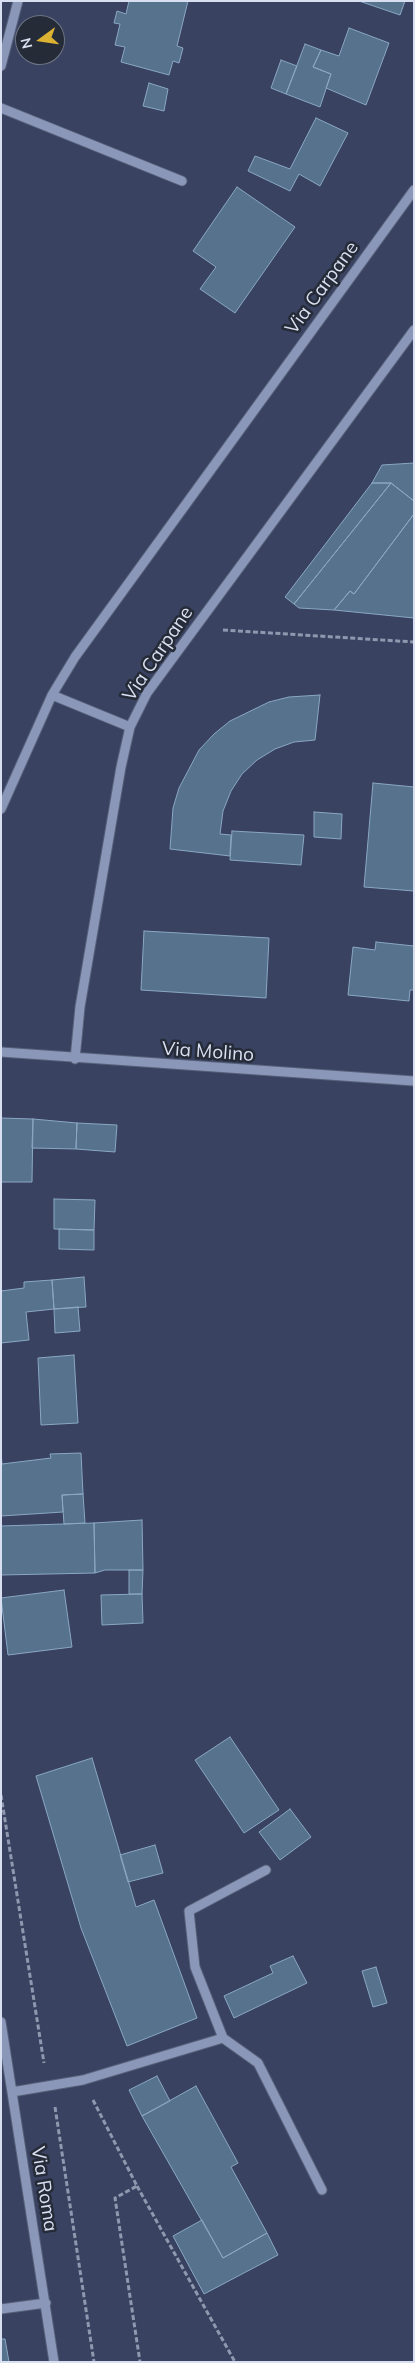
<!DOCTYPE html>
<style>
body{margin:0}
#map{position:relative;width:415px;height:2363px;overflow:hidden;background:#394361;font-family:Mulish,sans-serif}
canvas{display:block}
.frame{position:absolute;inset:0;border:2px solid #d8dff1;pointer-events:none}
.north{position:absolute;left:15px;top:15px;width:50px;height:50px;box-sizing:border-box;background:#262b38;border:1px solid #6d7382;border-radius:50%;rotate:256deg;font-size:14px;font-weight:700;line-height:20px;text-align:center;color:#d8dff1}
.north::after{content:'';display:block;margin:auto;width:18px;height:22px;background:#dcb233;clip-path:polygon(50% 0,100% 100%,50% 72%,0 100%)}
</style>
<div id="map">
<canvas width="415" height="2363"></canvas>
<div class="frame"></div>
<div class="north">N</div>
</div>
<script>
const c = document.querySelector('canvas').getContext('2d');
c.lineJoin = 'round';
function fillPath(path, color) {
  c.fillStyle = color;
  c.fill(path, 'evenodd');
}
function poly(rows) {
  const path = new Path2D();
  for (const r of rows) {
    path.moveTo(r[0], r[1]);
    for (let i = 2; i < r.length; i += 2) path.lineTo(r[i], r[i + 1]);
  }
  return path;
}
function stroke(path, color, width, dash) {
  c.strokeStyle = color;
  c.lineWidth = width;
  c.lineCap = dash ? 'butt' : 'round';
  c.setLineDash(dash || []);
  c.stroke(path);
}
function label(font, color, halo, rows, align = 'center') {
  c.font = font + ' Mulish,sans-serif';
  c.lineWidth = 5;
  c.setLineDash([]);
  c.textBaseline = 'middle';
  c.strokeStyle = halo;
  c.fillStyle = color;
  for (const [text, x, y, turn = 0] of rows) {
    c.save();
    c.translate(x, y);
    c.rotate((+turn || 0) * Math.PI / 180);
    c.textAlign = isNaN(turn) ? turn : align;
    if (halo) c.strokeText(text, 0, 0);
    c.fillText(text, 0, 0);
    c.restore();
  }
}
const building = poly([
 [129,1,188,1,177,46,183,48,179,63,173,61,169,75,121,62,125,47,115,45,120,24,114,23,117,11,126,14,129,1],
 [359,1,405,1,400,15,359,1],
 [349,28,389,43,366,105,326,88,331,74,313,67,321,50,339,56,349,28],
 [305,44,321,50,313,67,331,74,320,107,286,94,305,44],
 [281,60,297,66,286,94,271,88,281,60],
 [149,83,168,89,164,111,143,106,149,83],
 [316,118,348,133,320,186,299,174,290,191,248,171,255,156,290,169,316,118],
 [237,187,295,227,235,313,200,289,216,267,193,251,237,187],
 [414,463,414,501,391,483,372,483,382,465,414,463],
 [372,483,391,483,294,604,285,597,372,483],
 [391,483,414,501,414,514,354,594,350,591,334,610,299,608,294,604,391,483],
 [414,514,414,618,334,610,350,591,354,594,414,514],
 [320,695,315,740,294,742,275,749,257,760,242,774,231,791,223,811,220,834,231,835,230,856,170,849,173,808,179,788,199,750,214,734,230,721,269,702,289,697,320,695],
 [373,783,414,787,414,891,364,887,373,783],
 [314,812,342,814,341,839,314,837,314,812],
 [232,831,304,835,301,865,230,860,232,831],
 [144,931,269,938,266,998,141,990,144,931],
 [376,942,414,946,414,990,410,990,409,1001,348,995,353,947,375,950,376,942],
 [1,1118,33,1119,32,1182,1,1182,1,1118],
 [33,1119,77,1123,76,1149,32,1148,33,1119],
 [77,1123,117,1125,115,1152,76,1149,77,1123],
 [54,1199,95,1200,94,1230,54,1229,54,1199],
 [59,1229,94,1230,94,1250,59,1249,59,1229],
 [84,1277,86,1307,54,1309,52,1280,84,1277],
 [52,1280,54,1309,26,1312,29,1340,1,1343,1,1291,24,1288,24,1282,52,1280],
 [78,1307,80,1331,55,1333,54,1309,78,1307],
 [74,1355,78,1423,41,1425,38,1358,74,1355],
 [1,1453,2,1464,51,1458,50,1454,81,1453,83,1494,62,1495,63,1512,1,1516,1,1453],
 [83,1494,85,1523,64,1524,62,1495,83,1494],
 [142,1520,143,1570,105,1570,95,1573,94,1523,142,1520],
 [94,1523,95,1573,1,1575,1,1526,94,1523],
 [129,1570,143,1570,142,1594,129,1594,129,1570],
 [64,1590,72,1647,8,1655,1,1598,64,1590],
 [142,1594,143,1623,102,1625,101,1595,142,1594],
 [230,1737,279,1810,244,1833,195,1760,230,1737],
 [92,1758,136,1907,154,1900,197,2018,127,2046,81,1928,36,1776,92,1758],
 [290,1809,311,1837,280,1860,259,1832,290,1809],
 [155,1845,163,1873,128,1882,120,1855,155,1845],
 [293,1956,307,1983,234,2018,224,1996,273,1973,270,1966,293,1956],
 [376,1967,387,2003,373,2007,362,1971,376,1967],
 [157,2076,170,2101,142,2116,129,2090,157,2076],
 [196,2086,238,2163,231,2167,267,2233,223,2258,142,2116,196,2086],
 [202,2220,223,2258,267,2233,278,2255,204,2294,173,2236,202,2220],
 [1,2339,5,2339,9,2362,1,2362,1,2339]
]);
fillPath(building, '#57728d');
stroke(building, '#8aa7c3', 1);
const minor = poly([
 [1,66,18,1],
 [1,108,182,181],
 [52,695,130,727],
 [1,809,52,695,75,657,414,190],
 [1,1052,414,1081],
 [75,1059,80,1007,121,767,130,727,147,693,414,330],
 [1,2022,54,2362],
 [223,2038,195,1967,189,1911,266,1870],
 [12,2092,83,2080,223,2038,258,2063,322,2190],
 [1,2309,46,2303]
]);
stroke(minor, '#576079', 11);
stroke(poly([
 [223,630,414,642],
 [1,1795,44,2063],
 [93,2100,137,2186,115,2198,140,2362],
 [55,2107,94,2362],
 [137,2186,235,2362]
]), '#8f98af', 3, [5, 2.5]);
stroke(minor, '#8a97b9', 9);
label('19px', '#d8dff1', '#262b38', [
 ["Via Carpane",322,288,-54],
 ["Via Carpane",158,654,-56],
 ["Via Molino",208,1052,4],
 ["Via Roma",44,2189,81]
]);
</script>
